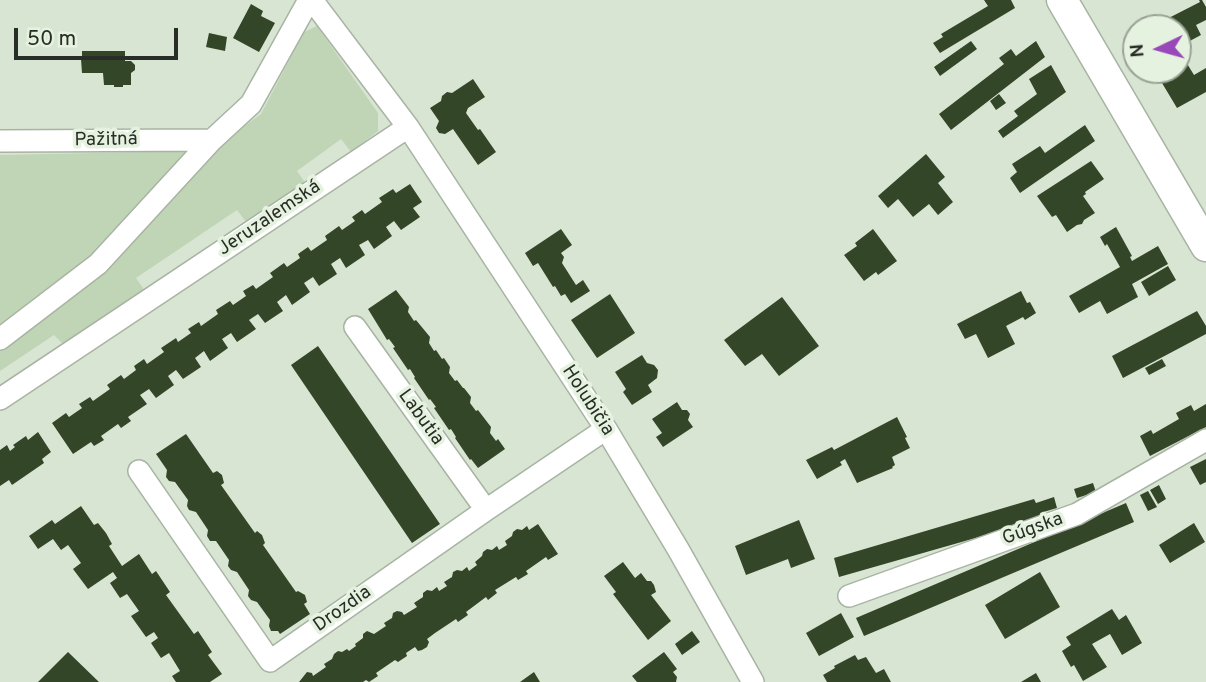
<!DOCTYPE html>
<meta charset="utf-8">
<style>
body{margin:0}
#map{position:relative;width:1206px;height:682px;overflow:hidden;background:#d9e5d3;font-family:Overpass,sans-serif}
canvas{display:block}
.north{position:absolute;left:1122px;top:14px;width:70px;height:70px;box-sizing:border-box;background:#e6f2e0;border:2px solid #9aa396;border-radius:50%;rotate:265deg;font-size:19px;font-weight:700;line-height:28px;text-align:center;color:#292d27}
.north::after{content:'';display:block;margin:auto;width:24px;height:32px;background:#9848b9;clip-path:polygon(50% 0,100% 100%,50% 72%,0 100%)}
.scale{position:absolute;left:14px;top:28px;width:164px;height:32px;box-sizing:border-box;border:4px solid #292d27;border-top:0;padding-left:9px;font-size:21px;line-height:24px;white-space:nowrap;color:#292d27;-webkit-text-stroke:5px #e6f2e0;paint-order:stroke}
</style>
<div id="map">
<canvas width="1206" height="682"></canvas>
<div class="north">N</div>
<div class="scale">50 m</div>
</div>
<script>
const c = document.querySelector('canvas').getContext('2d');
c.lineJoin = 'round';
function fillPath(path, color) {
  c.fillStyle = color;
  c.fill(path, 'evenodd');
}
function poly(rows) {
  const path = new Path2D();
  for (const r of rows) {
    path.moveTo(r[0], r[1]);
    for (let i = 2; i < r.length; i += 2) path.lineTo(r[i], r[i + 1]);
  }
  return path;
}
function stroke(path, color, width, dash) {
  c.strokeStyle = color;
  c.lineWidth = width;
  c.lineCap = dash ? 'butt' : 'round';
  c.setLineDash(dash || []);
  c.stroke(path);
}
function label(font, color, halo, rows, align = 'center') {
  c.font = font + ' Overpass,sans-serif';
  c.lineWidth = 7;
  c.setLineDash([]);
  c.textBaseline = 'middle';
  c.strokeStyle = halo;
  c.fillStyle = color;
  for (const [text, x, y, turn = 0] of rows) {
    c.save();
    c.translate(x, y);
    c.rotate((+turn || 0) * Math.PI / 180);
    c.textAlign = isNaN(turn) ? turn : align;
    if (halo) c.strokeText(text, 0, 0);
    c.fillText(text, 0, 0);
    c.restore();
  }
}
fillPath(poly([
 [317,26,378,113,378,131,351,152,341,139,297,171,306,184,247,223,237,210,136,278,145,291,65,346,54,335,0,371,0,349,218,145,261,114,304,32],
 [188,151,96,254,0,328,0,155]
]), '#c0d5b5');
fillPath(poly([
 [984,0,1011,0,1015,8,940,53,933,43,943,37,941,34,988,6],
 [1199,0,1202,0,1206,7,1206,20,1196,25,1201,35,1186,43,1181,33,1178,34,1178,28,1136,28,1136,39,1130,30,1153,18,1157,24,1200,2],
 [251,4,263,11,261,16,275,23,259,52,233,38],
 [209,33,227,37,225,51,206,47],
 [971,41,977,49,940,76,934,67],
 [1036,41,1045,57,951,130,939,114,1004,64,999,58,1011,49,1016,56],
 [82,51,125,51,125,61,131,61,135,65,135,70,131,73,131,85,123,85,123,87,114,87,114,85,104,85,103,73,82,73,81,59,82,58],
 [1186,62,1194,75,1206,68,1206,92,1177,108,1159,78,1172,70,1178,70,1178,67],
 [1051,65,1066,92,1003,138,998,131,1018,116,1014,111,1037,94,1029,79],
 [473,79,485,97,468,108,466,113,478,130,480,129,496,152,478,165,453,129,445,134,439,133,436,128,439,121,430,108,441,101,442,96,447,92,452,93],
 [999,94,1006,103,996,110,990,101],
 [1085,125,1095,141,1020,193,1010,178,1017,172,1012,164,1040,146,1045,153],
 [926,154,945,177,938,183,953,202,938,215,929,204,913,217,898,199,888,208,878,196],
 [1091,161,1104,179,1085,192,1086,194,1083,196,1095,213,1084,220,1082,224,1077,225,1067,232,1056,215,1052,217,1037,196],
 [410,184,422,202,413,208,420,217,401,230,394,221,386,227,392,236,374,249,368,240,359,245,365,255,346,268,340,258,331,264,337,274,319,286,313,277,304,283,310,292,292,305,286,295,277,302,283,311,265,323,258,314,249,320,256,329,237,342,231,333,222,339,228,348,210,361,204,351,195,358,201,367,183,379,176,370,168,376,174,385,156,398,149,389,140,395,147,404,128,417,131,421,121,428,118,424,101,436,104,440,94,446,91,442,73,454,52,423,66,413,69,417,82,408,79,404,90,397,93,401,110,389,107,385,121,375,124,379,136,370,134,366,144,359,147,364,164,352,161,348,176,338,178,342,191,333,188,329,199,322,201,326,218,314,216,310,230,301,233,305,246,296,243,291,253,285,256,289,273,277,270,273,284,263,287,267,300,258,298,254,308,247,311,251,327,240,325,236,339,226,342,230,355,221,352,217,362,210,365,214,382,202,379,198,393,189,396,193],
 [1116,227,1132,256,1130,257,1132,261,1158,246,1168,264,1132,284,1138,297,1107,314,1100,301,1079,313,1069,296,1120,267,1107,244,1105,246,1100,237],
 [561,229,572,245,561,253,564,257,562,263,576,285,583,280,590,291,571,303,565,294,561,296,555,286,553,287,538,263,533,266,525,253],
 [873,229,897,261,878,275,876,272,864,281,844,255,857,246,855,243],
 [1168,266,1176,280,1149,296,1141,282],
 [396,290,409,307,408,312,414,321,416,320,430,337,429,343,434,351,436,350,442,359,444,358,450,367,449,373,455,381,457,380,463,388,464,388,471,397,470,403,476,411,478,410,491,427,490,433,496,441,498,439,505,449,478,468,471,459,470,460,455,438,456,437,451,429,449,430,434,408,436,407,430,399,429,400,414,378,415,377,410,369,408,370,393,348,395,347,389,339,387,340,368,309],
 [1021,291,1027,303,1030,302,1036,313,1025,320,1023,317,1006,326,1015,344,988,358,976,334,965,339,957,324],
 [610,294,635,333,597,358,571,320],
 [782,297,819,346,779,376,762,354,745,366,724,340],
 [1197,311,1206,326,1206,334,1123,378,1112,356],
 [318,346,440,524,412,543,291,365],
 [642,355,647,363,654,365,658,370,657,378,648,385,652,392,632,405,623,392,626,389,615,372],
 [1162,359,1166,366,1149,375,1145,368],
 [677,402,682,410,687,410,690,414,688,420,693,427,663,447,656,437,662,433,652,419],
 [1206,404,1206,427,1150,456,1140,436,1151,430,1153,434,1179,419,1176,413,1191,405,1194,411],
 [897,417,907,437,905,438,910,448,892,457,895,465,892,467,893,468,857,483,845,459,840,462,842,465,817,479,806,460,832,447,834,450],
 [38,432,51,452,42,459,44,463,12,485,9,480,0,486,0,450,7,445,10,451,15,447,13,445,26,436,28,440],
 [186,434,213,473,217,471,222,475,224,483,221,485,255,533,257,531,262,535,265,543,263,545,296,592,298,591,305,595,307,602,304,604,310,614,280,634,278,631,271,631,269,626,270,620,257,602,251,600,248,596,249,590,237,572,231,570,228,566,229,560,216,541,210,541,207,536,208,530,196,512,189,510,187,506,188,500,175,482,169,481,166,477,167,470,156,454],
 [1206,459,1206,482,1200,485,1190,467],
 [1093,483,1096,492,1077,498,1074,489],
 [1159,485,1166,499,1158,504,1150,490],
 [1148,491,1157,507,1148,511,1140,495],
 [1054,497,1057,508,1040,513,1041,516,1013,525,993,533,839,577,834,558,1034,499,1036,503],
 [1126,503,1134,522,864,636,856,618],
 [81,506,94,525,98,523,106,533,112,544,109,546,122,566,139,554,152,574,156,571,170,592,166,595,194,634,198,631,212,652,208,655,222,674,210,682,176,682,172,676,180,671,169,653,161,658,151,643,158,638,154,632,146,637,131,616,139,611,127,594,120,598,110,583,117,578,113,572,88,589,73,569,81,563,68,545,61,550,53,539,38,549,29,536,52,520,55,524],
 [799,520,815,559,791,568,788,559,746,575,735,546],
 [1194,523,1205,542,1170,563,1159,545],
 [538,524,558,554,548,560,546,557,526,571,528,574,518,580,516,577,495,590,497,593,488,600,486,597,466,612,468,615,458,622,456,619,435,633,427,639,429,642,427,647,422,650,418,651,415,647,406,653,407,656,398,662,395,660,376,673,378,676,369,682,366,680,363,682,299,682,307,672,312,673,313,676,326,667,324,664,332,659,334,654,338,651,342,652,347,649,349,651,356,646,355,644,363,638,363,634,367,631,374,634,386,626,384,623,392,618,393,613,397,611,402,612,404,615,417,607,414,603,423,597,423,593,427,590,432,591,437,587,439,591,447,586,444,582,452,577,453,572,457,570,462,571,467,567,469,571,477,565,475,562,482,556,483,552,487,549,492,550,497,546,499,550,507,545,505,541,512,536,513,532,517,529,522,530,527,526,529,530],
 [623,562,635,578,641,573,647,581,651,581,654,585,656,592,651,595,671,621,648,640,613,594,616,592,604,576],
 [1040,572,1060,607,1005,639,985,605],
 [1112,609,1119,620,1126,615,1142,643,1122,655,1110,634,1092,644,1107,667,1083,681,1074,665,1071,667,1062,651,1071,645,1066,637],
 [841,613,854,637,819,656,806,633],
 [692,631,700,642,682,655,675,644],
 [68,652,99,682,38,682],
 [664,652,677,669,673,672,677,677,676,682,637,682,632,676],
 [855,655,858,660,866,657,876,673,884,669,891,682,827,682,823,675,835,668,834,666],
 [534,672,540,682,520,682],
 [1036,673,1041,682,1021,682]
]), '#334628');
const minor = poly([
 [312,0,408,127,606,429,678,549,753,682],
 [0,141,212,140],
 [355,327,486,510],
 [0,339,98,264,212,140,251,104,309,0],
 [0,399,408,127],
 [139,471,270,661,486,510,606,429],
 [849,596,1077,514,1206,440]
]);
const secondary = poly([
 [1062,0,1206,246]
]);
stroke(minor, '#a8b4a3', 24);
stroke(secondary, '#a8b4a3', 33);
stroke(minor, '#fff', 21);
stroke(secondary, '#fff', 30);
label('19px', '#292d27', '#e6f2e0', [
 ["Pažitná",106,141,-1],
 ["Jeruzalemská",270,219,-34],
 ["Holubičia",587,401,57],
 ["Labutia",420,418,54],
 ["Gúgska",1033,530,-20],
 ["Drozdia",343,610,-35]
]);
</script>
